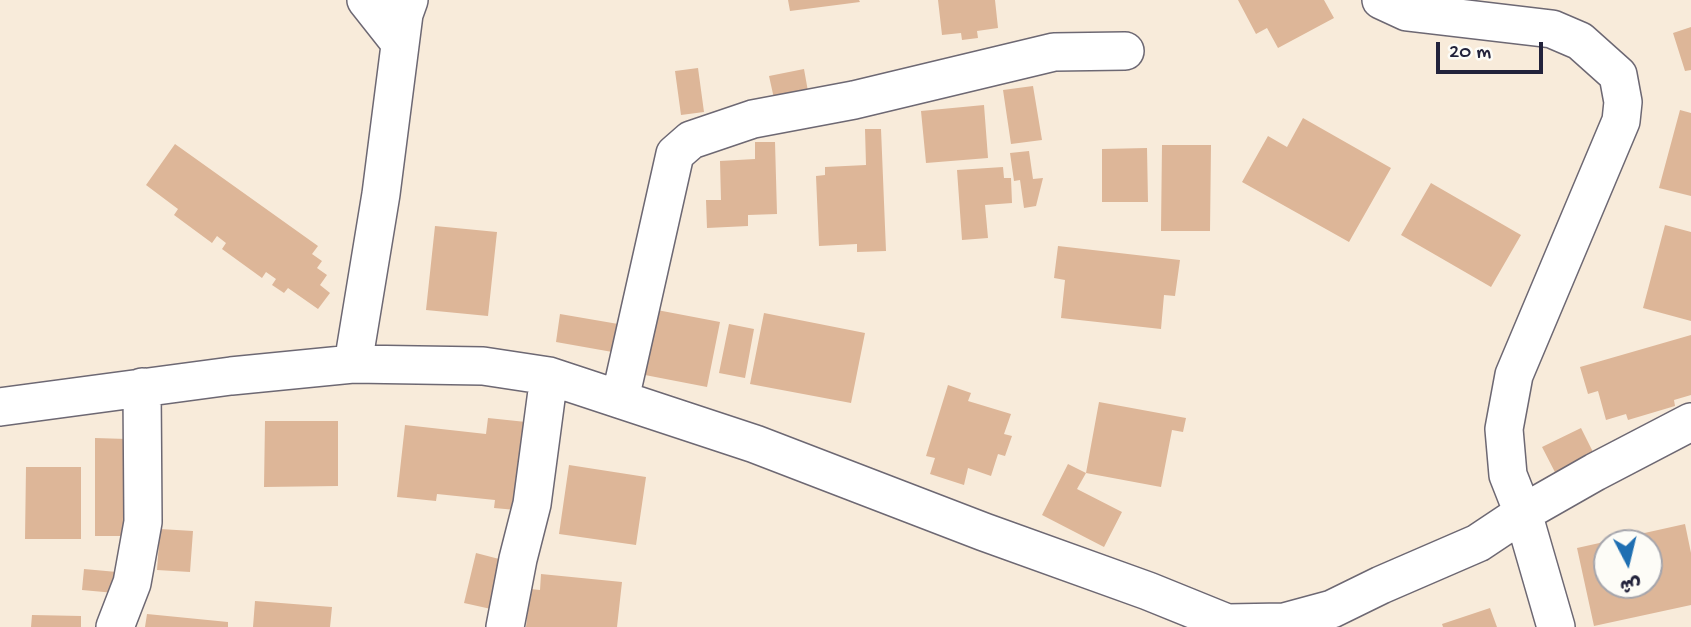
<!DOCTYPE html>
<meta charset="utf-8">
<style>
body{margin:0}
#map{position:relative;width:1691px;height:627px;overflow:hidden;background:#f8ebda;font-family:"Gochi Hand","Playpen Sans Arabic",sans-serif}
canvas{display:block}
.north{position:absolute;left:1593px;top:529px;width:70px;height:70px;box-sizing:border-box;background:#fdfcf7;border:2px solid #a5a5ac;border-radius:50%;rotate:173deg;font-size:19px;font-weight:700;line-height:28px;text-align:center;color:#22223b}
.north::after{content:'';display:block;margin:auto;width:24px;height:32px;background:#1f6fb2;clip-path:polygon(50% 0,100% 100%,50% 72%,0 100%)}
.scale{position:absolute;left:1436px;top:42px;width:107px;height:32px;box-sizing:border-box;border:4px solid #22223b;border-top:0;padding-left:9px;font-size:21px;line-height:24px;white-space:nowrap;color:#22223b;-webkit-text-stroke:5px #fdfcf7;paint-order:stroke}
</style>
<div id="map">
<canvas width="1691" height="627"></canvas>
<div class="north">ش</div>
<div class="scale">20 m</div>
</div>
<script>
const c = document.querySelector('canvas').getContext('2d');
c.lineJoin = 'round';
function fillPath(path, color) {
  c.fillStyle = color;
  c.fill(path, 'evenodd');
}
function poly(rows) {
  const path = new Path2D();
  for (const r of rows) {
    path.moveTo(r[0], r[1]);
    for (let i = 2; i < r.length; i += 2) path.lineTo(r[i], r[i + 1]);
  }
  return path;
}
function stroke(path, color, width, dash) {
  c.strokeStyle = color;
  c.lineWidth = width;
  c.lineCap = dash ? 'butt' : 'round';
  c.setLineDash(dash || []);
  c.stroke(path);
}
fillPath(poly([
 [788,0,859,0,860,2,790,11],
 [938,0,995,0,998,28,977,31,978,38,962,40,961,33,942,35],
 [1238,0,1324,0,1334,18,1278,48,1267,28,1256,34],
 [1691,27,1691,70,1685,71,1673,33],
 [698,68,704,112,681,115,675,71],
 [804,69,809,97,775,103,769,76],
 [1033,86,1042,140,1011,144,1003,90],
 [984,105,988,158,926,163,921,111],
 [1680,110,1691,113,1691,196,1659,188],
 [1303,118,1391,168,1349,242,1242,182,1268,136,1287,147],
 [865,129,881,129,886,251,857,252,857,244,819,246,816,176,825,175,825,167,866,165],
 [755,142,775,142,777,214,748,215,748,226,707,228,706,200,721,200,720,161,755,159],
 [175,144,318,246,312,254,322,261,317,268,327,275,320,285,330,293,318,309,288,288,284,293,272,285,276,279,266,272,262,278,222,249,226,243,217,236,212,243,174,215,178,209,146,185],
 [1162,145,1211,145,1210,231,1161,231],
 [1147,148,1148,202,1102,202,1102,149],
 [1029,151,1033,179,1043,178,1036,206,1024,208,1020,180,1014,181,1010,153],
 [1003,167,1004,178,1011,178,1012,203,985,205,988,238,962,240,957,170],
 [1431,183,1521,235,1491,287,1401,235],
 [1665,225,1691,232,1691,321,1643,308],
 [435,226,497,232,488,316,426,310],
 [1058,246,1180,260,1175,296,1164,295,1161,329,1061,318,1065,280,1054,278],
 [657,310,720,322,707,387,645,375],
 [764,313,865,333,851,403,750,384],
 [560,314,624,325,618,353,556,342],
 [729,324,754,329,745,378,719,373],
 [1691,335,1691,395,1674,400,1675,406,1628,420,1626,414,1606,420,1598,391,1588,394,1580,367],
 [948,385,971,393,968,401,1011,414,1004,434,1012,436,1005,456,998,454,991,476,968,468,964,485,930,474,935,458,926,456],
 [1099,402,1186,418,1183,432,1172,430,1161,487,1086,473,1077,489,1122,512,1104,547,1042,515,1068,464,1086,473],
 [488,418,526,422,516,510,494,508,495,500,437,494,436,501,397,497,405,425,486,434],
 [265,421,338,421,338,486,264,487],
 [1581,428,1598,462,1559,480,1542,447],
 [95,438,127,439,127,536,95,536],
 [569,465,646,477,636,545,559,534],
 [26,467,81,467,81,539,25,539],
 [1685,524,1691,553,1691,605,1594,626,1577,548],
 [1607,543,1649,543,1649,585,1607,585],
 [160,529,193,531,190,572,157,570],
 [476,553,503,560,491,609,464,603],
 [84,569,117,572,115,593,82,590],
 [541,574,622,582,617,627,526,627,530,589,540,590],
 [255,601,332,607,330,627,253,627],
 [1490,608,1497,627,1443,627,1442,624],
 [147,614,228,622,228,627,145,627],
 [32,615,81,616,81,627,31,627]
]), '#ddb698');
const street = poly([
 [366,0,400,43],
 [1381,0,1407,12,1552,29,1580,41,1618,75,1623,102,1621,121,1514,375,1504,429,1508,475,1523,513,1556,627],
 [353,364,381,194,404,14,409,0],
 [620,399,675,154,691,140,753,119,854,100,1054,52,1125,51],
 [0,407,231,376,353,364,483,366,549,376,755,444,984,532,1148,591,1227,623,1284,622,1332,609,1381,585,1478,543,1523,513,1595,472,1691,422],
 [115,627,132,583,143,522,142,387],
 [505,627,518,559,532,504,549,376]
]);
stroke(street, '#6d6873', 40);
stroke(street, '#fff', 37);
</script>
